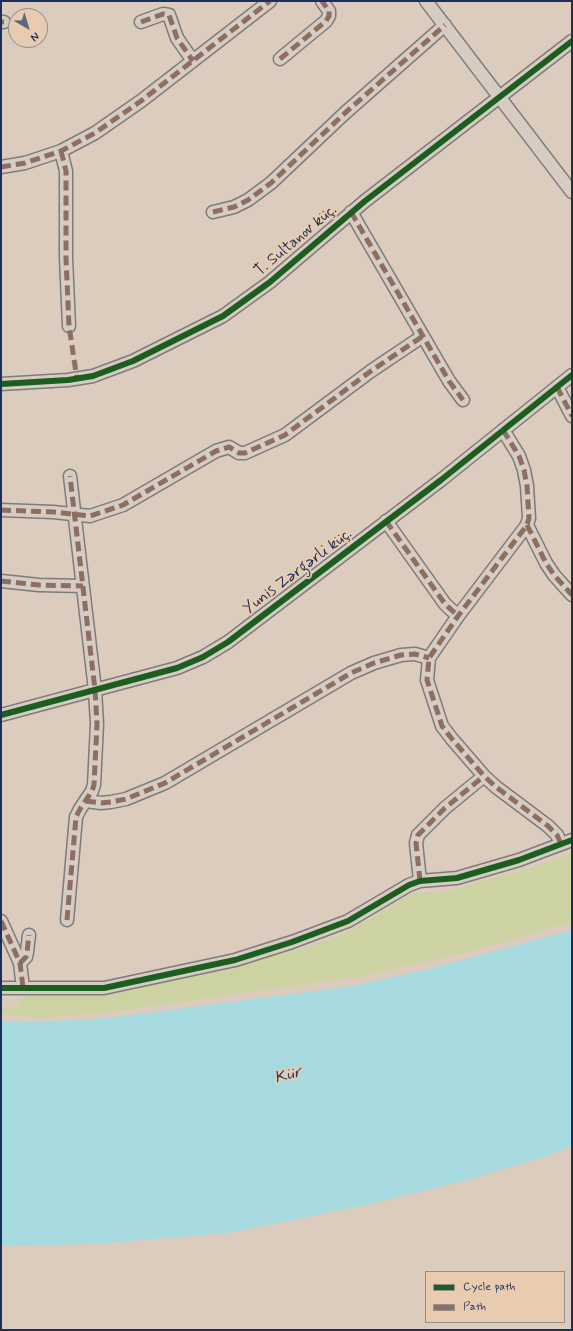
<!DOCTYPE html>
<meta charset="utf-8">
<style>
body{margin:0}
#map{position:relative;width:573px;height:1331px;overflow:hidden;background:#dcccbd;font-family:Mynerve,sans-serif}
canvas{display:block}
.frame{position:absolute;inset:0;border:2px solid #1b2f5e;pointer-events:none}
.legend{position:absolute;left:425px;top:1271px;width:140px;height:52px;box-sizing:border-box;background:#e9ccb0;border:1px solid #978d8f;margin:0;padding:5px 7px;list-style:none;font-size:12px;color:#1b2f5e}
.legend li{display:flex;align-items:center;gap:8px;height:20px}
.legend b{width:20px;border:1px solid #978d8f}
.north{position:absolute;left:8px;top:8px;width:40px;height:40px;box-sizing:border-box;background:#e9ccb0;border:1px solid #978d8f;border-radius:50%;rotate:142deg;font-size:11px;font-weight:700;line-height:16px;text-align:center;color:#1b2f5e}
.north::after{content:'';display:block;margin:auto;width:14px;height:18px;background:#5f667f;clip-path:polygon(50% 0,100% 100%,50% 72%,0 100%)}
</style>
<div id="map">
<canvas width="573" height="1331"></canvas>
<div class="frame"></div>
<ul class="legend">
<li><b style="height:5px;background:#1b5e20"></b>Cycle path</li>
<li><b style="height:5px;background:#8d6e63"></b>Path</li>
</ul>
<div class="north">N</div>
</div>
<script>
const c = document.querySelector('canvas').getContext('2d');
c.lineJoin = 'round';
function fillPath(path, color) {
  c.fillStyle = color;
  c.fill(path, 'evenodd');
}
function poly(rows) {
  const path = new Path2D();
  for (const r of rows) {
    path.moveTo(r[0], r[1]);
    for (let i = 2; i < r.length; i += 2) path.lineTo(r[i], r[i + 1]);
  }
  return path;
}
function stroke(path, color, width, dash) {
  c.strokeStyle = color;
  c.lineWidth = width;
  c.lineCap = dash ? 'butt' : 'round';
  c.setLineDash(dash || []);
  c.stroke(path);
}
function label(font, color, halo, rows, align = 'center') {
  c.font = font + ' Mynerve,sans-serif';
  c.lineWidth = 3.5;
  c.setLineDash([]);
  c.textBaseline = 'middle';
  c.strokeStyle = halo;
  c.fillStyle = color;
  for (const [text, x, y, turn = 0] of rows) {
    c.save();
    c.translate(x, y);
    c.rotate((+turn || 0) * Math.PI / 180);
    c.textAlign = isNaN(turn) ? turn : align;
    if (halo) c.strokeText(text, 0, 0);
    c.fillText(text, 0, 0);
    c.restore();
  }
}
fillPath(poly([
 [572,852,572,922,473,951,357,977,110,1012,41,1018,1,1014,1,1007,15,1008,24,995,107,995,305,947,344,934,413,893,444,892,536,866]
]), '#cdd2a3');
fillPath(poly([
 [572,930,572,1146,547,1156,464,1181,365,1205,228,1233,93,1244,20,1246,1,1245,1,1021,54,1021,108,1018,352,986,425,970]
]), '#a7dadf');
const minor = poly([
 [426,1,572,192],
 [1,22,4,22],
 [141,22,163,14,169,15,177,38,193,61],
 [280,59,326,21,329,16,329,11,322,1],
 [61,151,66,171,66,258,69,326],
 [1,167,25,163,61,151,95,133,141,101,270,1],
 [213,212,234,207,248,200,271,183,345,113,445,25],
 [351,212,449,381,463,400],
 [1,384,68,380,93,376,133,361,223,316,270,282,365,201,572,41],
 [557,387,572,416],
 [503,430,519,456,524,470,527,486,529,518,527,525,458,616,429,658,427,680,442,726,452,739,484,776,496,787,548,826,557,835,561,844],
 [1,510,53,512,90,516,123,505,216,451,229,447,239,453,245,453,285,435,371,371,423,336],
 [386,521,445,604,458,616],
 [527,525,546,563,554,575,572,595],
 [1,581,39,585,83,586],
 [1,715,177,668,203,657,228,642,441,480,572,375],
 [86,801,101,803,111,802,126,799,165,783,351,673,374,663,401,655,415,654,429,658],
 [420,881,416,843,418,835,445,808,484,776],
 [67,920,76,817,80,809,92,791,94,785,97,724,95,690,70,476],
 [1,921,20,963,23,988],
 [20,963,26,957,27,952,29,935],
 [1,988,104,988,235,960,292,942,348,921,409,885,420,881,457,878,519,860,572,840]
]);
stroke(minor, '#7e7b7d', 15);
stroke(minor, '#d7ccc2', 12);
stroke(poly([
 [1,22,4,22],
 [141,22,163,14,169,15,177,38,193,61],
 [280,59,326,21,329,16,329,11,322,1],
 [61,151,66,171,66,258,69,326,77,379],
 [1,167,25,163,61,151,95,133,141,101,270,1],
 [213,212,234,207,248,200,271,183,345,113,445,25],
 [351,212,449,381,463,400],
 [557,387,572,416],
 [503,430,519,456,524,470,527,486,529,518,527,525,458,616,429,658,427,680,442,726,452,739,484,776,496,787,548,826,557,835,561,844],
 [1,510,53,512,90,516,123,505,216,451,229,447,239,453,245,453,285,435,371,371,423,336],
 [386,521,445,604,458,616],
 [527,525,546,563,554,575,572,595],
 [1,581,39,585,83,586],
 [86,801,101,803,111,802,126,799,165,783,351,673,374,663,401,655,415,654,429,658],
 [420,881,416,843,418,835,445,808,484,776],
 [67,920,76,817,80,809,92,791,94,785,97,724,95,690,70,476],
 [1,921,20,963,23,988],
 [20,963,26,957,27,952,29,935]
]), '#8d6e63', 5, [10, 5]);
stroke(poly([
 [1,384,68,380,93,376,133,361,223,316,270,282,365,201,572,41],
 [1,715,177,668,203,657,228,642,441,480,572,375],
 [1,988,104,988,235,960,292,942,348,921,409,885,420,881,457,878,519,860,572,840]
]), '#1b5e20', 6);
label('16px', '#1b2f5e', '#e9ccb0', [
 ["T. Sultanov küç.",296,241,-40],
 ["Yunis Zərgərli küç.",298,572,-37]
]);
label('italic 17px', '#27416c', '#e9ccb0', [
 ["Kür",288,1076,-15]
]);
</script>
